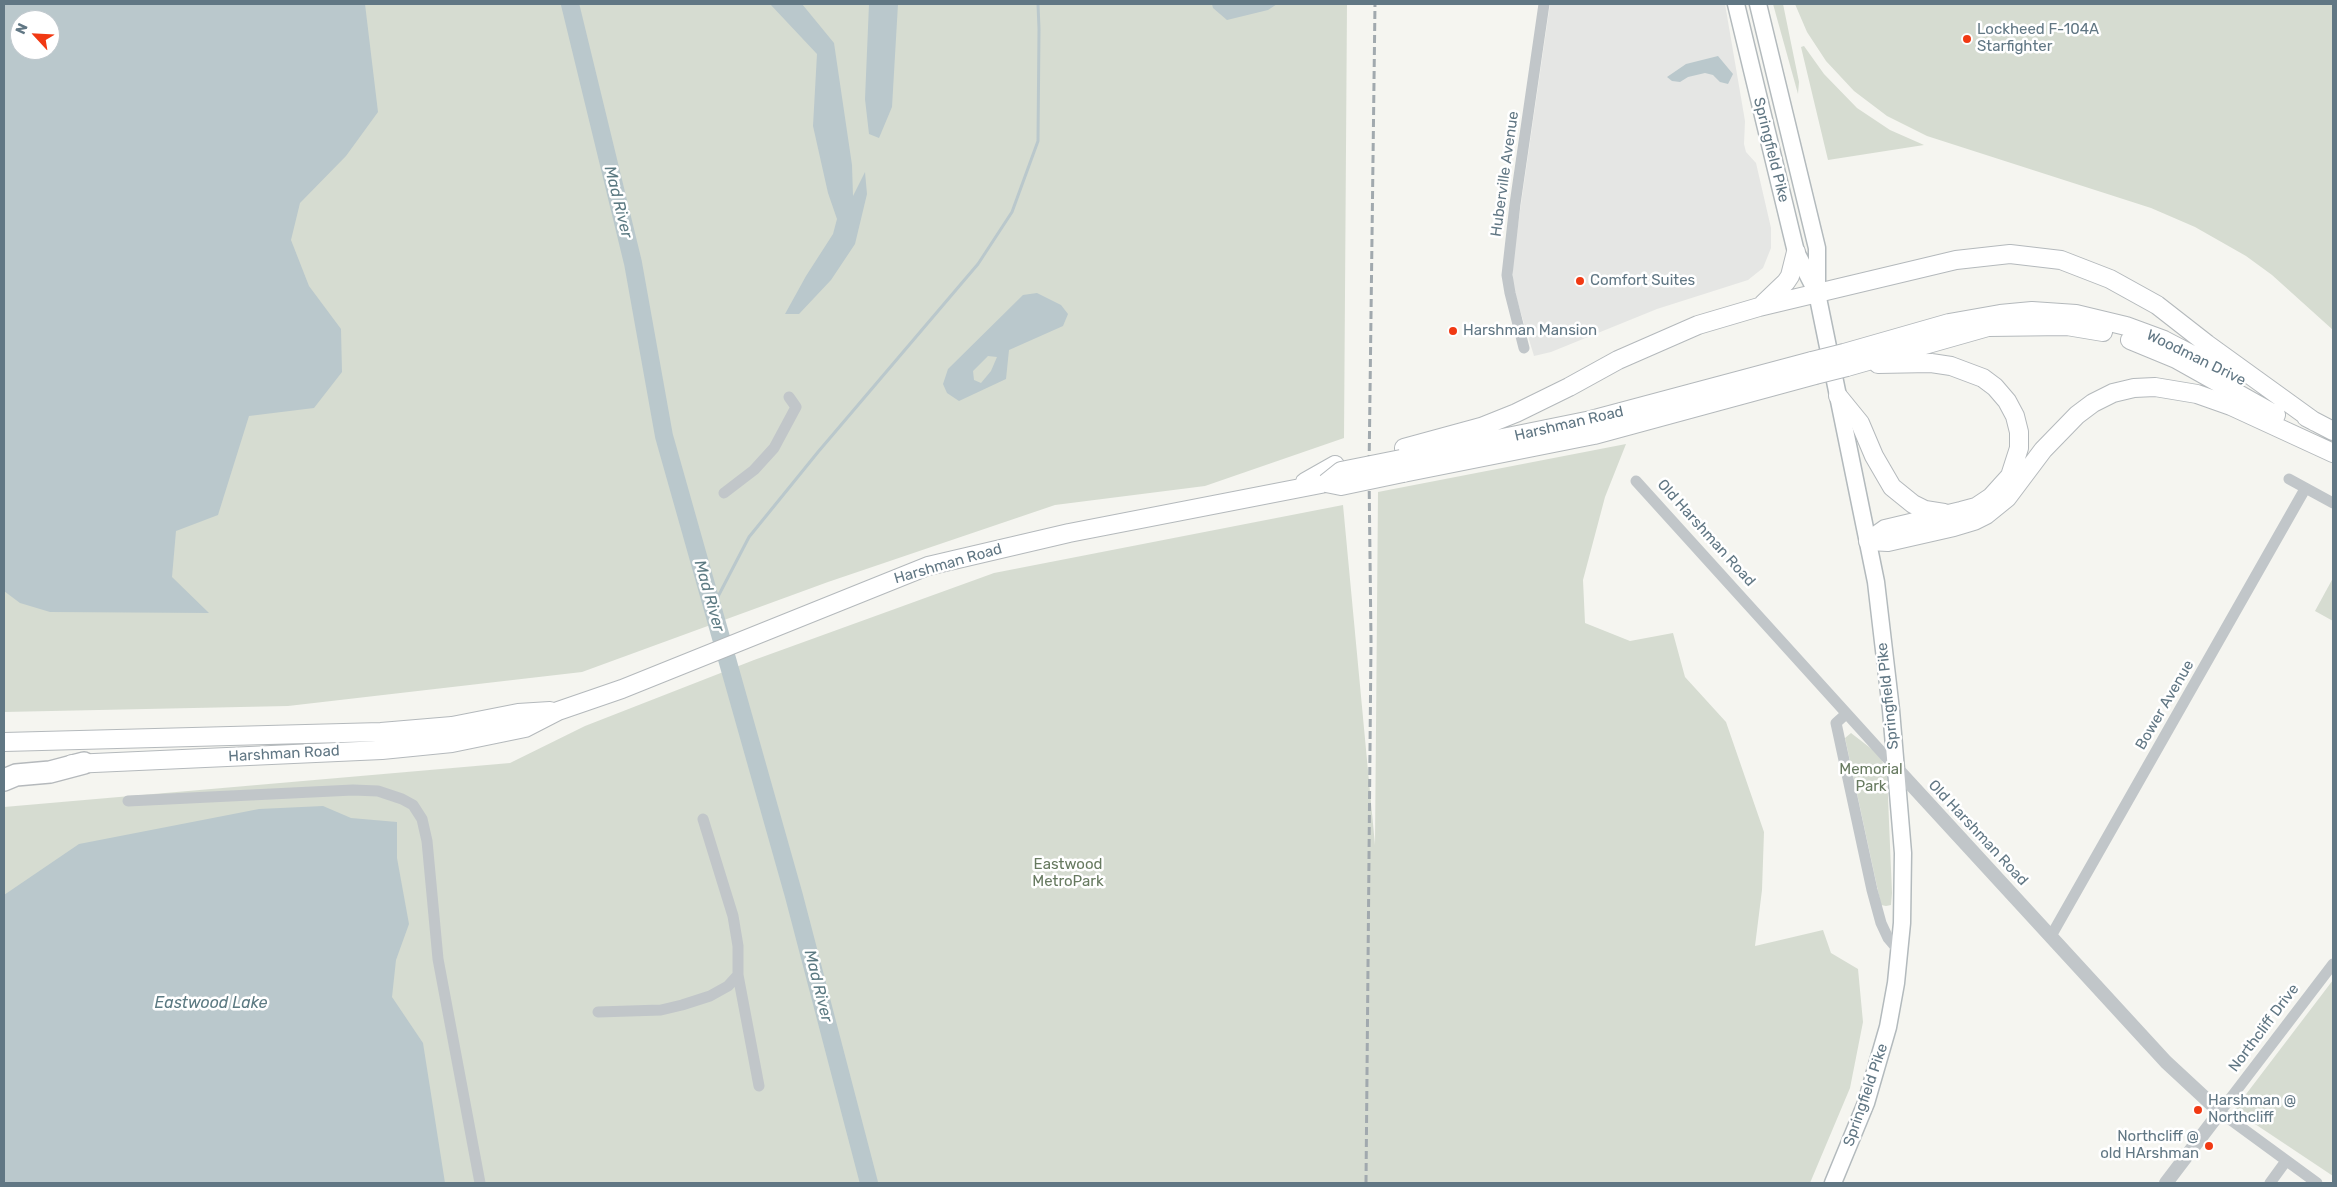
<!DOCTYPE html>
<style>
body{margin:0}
#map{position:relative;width:2337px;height:1187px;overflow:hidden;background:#f5f5f0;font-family:Rubik,sans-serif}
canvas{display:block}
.frame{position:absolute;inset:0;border:5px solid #617784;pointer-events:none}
.north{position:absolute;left:10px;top:10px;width:50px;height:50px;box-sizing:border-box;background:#fff;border:1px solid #c0c9ce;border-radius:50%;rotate:295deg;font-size:14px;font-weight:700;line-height:20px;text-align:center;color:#617784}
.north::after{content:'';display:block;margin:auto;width:18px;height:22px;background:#f13913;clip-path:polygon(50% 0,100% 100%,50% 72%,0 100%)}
</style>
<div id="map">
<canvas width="2337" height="1187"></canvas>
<div class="frame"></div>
<div class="north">N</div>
</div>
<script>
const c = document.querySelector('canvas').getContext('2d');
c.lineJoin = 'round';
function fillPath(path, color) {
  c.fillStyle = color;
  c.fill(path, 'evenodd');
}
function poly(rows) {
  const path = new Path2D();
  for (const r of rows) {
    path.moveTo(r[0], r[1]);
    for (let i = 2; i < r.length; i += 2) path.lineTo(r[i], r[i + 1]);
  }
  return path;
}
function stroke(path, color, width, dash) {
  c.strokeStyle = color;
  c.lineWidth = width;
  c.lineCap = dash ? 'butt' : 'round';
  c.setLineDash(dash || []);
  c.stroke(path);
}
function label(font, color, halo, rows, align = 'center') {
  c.font = font + ' Rubik,sans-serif';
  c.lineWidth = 5;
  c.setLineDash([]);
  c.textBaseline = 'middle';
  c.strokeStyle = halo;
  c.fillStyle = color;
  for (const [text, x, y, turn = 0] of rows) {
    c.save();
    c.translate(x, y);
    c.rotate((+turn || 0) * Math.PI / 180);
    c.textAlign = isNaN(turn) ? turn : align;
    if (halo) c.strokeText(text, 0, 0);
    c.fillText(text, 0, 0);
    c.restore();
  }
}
fillPath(poly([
 [1550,4,1725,4,1745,121,1744,144,1746,152,1756,163,1771,228,1771,248,1763,268,1748,280,1657,309,1551,352,1534,356,1513,287,1513,259]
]), '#e5e6e4');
fillPath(poly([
 [4,4,1347,4,1344,438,1205,486,1055,505,828,582,582,672,288,706,4,712],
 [20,20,50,20,50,50,20,50],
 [1773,4,1783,4,1799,82,1798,94],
 [1795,4,2333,4,2333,330,2272,275,2246,256,2195,227,2151,208,1927,136,1887,116,1854,91,1826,61,1807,32],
 [1804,46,1824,74,1857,108,1890,130,1924,145,1828,160,1801,47],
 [1626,444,1605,497,1583,580,1585,623,1630,641,1673,633,1685,677,1726,722,1764,832,1762,890,1755,946,1823,930,1831,953,1858,969,1863,1022,1850,1088,1810,1183,4,1183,4,807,510,763,585,726,754,660,994,573,1343,505,1375,845,1378,492],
 [2333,578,2333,621,2315,611],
 [1851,733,1873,750,1882,760,1887,774,1892,893,1891,905,1886,906,1881,905,1845,738],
 [2333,980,2333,1176,2234,1110]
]), '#d6dcd1');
fillPath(poly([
 [4,4,365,4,378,112,346,156,300,203,291,240,309,286,341,329,342,372,314,408,249,416,218,515,176,531,172,577,209,613,50,612,20,603,4,591],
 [20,20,50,20,50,50,20,50],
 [770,4,802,4,834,43,852,165,853,196,865,172,867,194,855,244,831,280,799,314,785,314,806,276,833,234,837,219,828,193,813,126,817,54],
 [869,4,898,4,892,107,879,138,869,134,865,99],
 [1212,4,1277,4,1268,10,1227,20,1213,8],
 [1718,56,1733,74,1728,84,1720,82,1713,75,1705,73,1688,77,1680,82,1672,81,1667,77,1686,64],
 [1037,293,1061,305,1068,314,1063,326,1009,350,1006,379,959,401,947,393,943,384,948,369,1023,295],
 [988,356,997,357,991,371,981,383,974,380,973,371],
 [323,806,351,818,397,822,397,858,409,924,396,960,392,997,423,1043,445,1183,4,1183,4,895,79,844,259,809]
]), '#bac8cc');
stroke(poly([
 [712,608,749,537,818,452,978,264,1012,212,1038,141,1039,29,1038,4]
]), '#bac8cc', 3);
stroke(poly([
 [570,4,633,263,664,436,794,896,869,1183]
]), '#bac8cc', 18);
const secondary = poly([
 [1736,4,1796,252,1816,291],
 [1758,4,1817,248,1817,293,1876,582,1891,710,1903,853,1902,923,1896,983,1888,1027,1866,1103,1833,1183]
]);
const primary = poly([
 [1763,304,1786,282,1790,276,1796,252],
 [2130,340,2176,359,2276,415],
 [1844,353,1949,323,2000,314,2032,311,2076,314,2126,326,2164,340,2235,377],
 [1847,367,1988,327,2067,326,2103,332],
 [1838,396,1860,423,1874,456,1892,487,1913,504,1925,510,1944,513],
 [2306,417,2333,431],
 [1404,448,1481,427,1516,413,1569,387,1618,360,1698,325,1759,307,1956,260,2010,254,2061,260,2110,279,2157,305,2207,344,2315,422],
 [1404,458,1591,420,1812,361],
 [1403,473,1594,435,1815,375],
 [1305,482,1335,465],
 [1868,541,1888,542,1954,527,1974,521,1986,515,2007,498,2043,450,2077,415,2093,403,2113,393,2134,388,2155,387,2197,394,2231,406,2333,453],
 [1868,541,1885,529,1961,511,1976,507,1991,497,2010,476,2019,448,2019,432,2015,416,2007,401,1995,387,1983,378,1951,366,1931,363,1878,364],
 [4,742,381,732,452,726,518,713,550,711],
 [72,764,382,750,452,743,525,728,558,711,622,689,928,566,1069,533,1326,483]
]);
const motorway = poly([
 [4,780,16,775,50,772,84,763]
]);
stroke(secondary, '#b3babd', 19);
stroke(primary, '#b4b9bc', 20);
stroke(motorway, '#b5b9bc', 24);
stroke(poly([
 [1524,348,1510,293,1507,275,1515,204,1544,4],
 [2289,479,2333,503],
 [1636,481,1896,768],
 [724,493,754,470,774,448,796,407,789,397],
 [1846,714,1836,723,1872,890,1881,923,1888,938,1899,951],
 [128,801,353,790,378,791,402,799,413,805,422,819,427,841,438,959,480,1183],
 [2051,936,2305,489],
 [738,975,759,1086],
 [598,1012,661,1010,682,1005,710,996,728,986,738,975,738,946,733,916,703,819],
 [2270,1183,2286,1161],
 [2317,1183,2220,1112,2333,964]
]), '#c1c6c9', 11);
stroke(poly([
 [1896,768,2166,1062,2220,1112,2166,1183]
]), '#c1c6c9', 14);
stroke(secondary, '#fff', 16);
stroke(primary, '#fff', 18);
stroke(motorway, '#fff', 21);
stroke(poly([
 [1366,1183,1371,641,1369,472,1375,4]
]), '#a1a9ae', 3, [8, 4]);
const primaryBridge = poly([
 [1812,361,1844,353],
 [1815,375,1847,367],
 [1326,483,1341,471,1401,459],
 [1326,483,1341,486,1403,473]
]);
stroke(primaryBridge, '#b4b9bc', 20, []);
stroke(primaryBridge, '#fff', 18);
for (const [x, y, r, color] of [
 [1967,39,5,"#f13913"],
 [1580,281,5,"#f13913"],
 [1453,331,5,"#f13913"],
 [2198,1110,5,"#f13913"],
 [2209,1146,5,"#f13913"]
]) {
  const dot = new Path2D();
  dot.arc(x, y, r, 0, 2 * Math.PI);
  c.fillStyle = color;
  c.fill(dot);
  stroke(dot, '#fff', 2);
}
label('15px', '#617784', '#fff', [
 ["Lockheed F-104A",1977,30],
 ["Starfighter",1977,47],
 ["Comfort Suites",1590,281],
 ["Harshman Mansion",1463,331],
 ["Harshman @",2208,1101],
 ["Northcliff",2208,1118],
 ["Northcliff @",2199,1137,"right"],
 ["old HArshman",2199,1154,"right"]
], 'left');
label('15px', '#617784', '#fff', [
 ["Springfield Pike",1771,150,76],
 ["Huberville Avenue",1505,174,-82],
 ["Woodman Drive",2196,358,26],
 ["Harshman Road",1569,424,-13],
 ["Old Harshman Road",1706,533,48],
 ["Harshman Road",948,564,-16],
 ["Springfield Pike",1888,696,-96],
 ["Bower Avenue",2165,705,-60],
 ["Harshman Road",284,754,-3],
 ["Old Harshman Road",1978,833,47],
 ["Northcliff Drive",2264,1028,-53],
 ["Springfield Pike",1866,1095,-71]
]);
label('15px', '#677a60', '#fff', [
 ["Memorial",1871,770],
 ["Park",1871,787],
 ["Eastwood",1068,865],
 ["MetroPark",1068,882]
]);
label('italic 16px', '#5c7a82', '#fff', [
 ["Mad River",618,202,76],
 ["Mad River",709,596,74],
 ["Mad River",818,986,76],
 ["Eastwood Lake",211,1003]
]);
</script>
